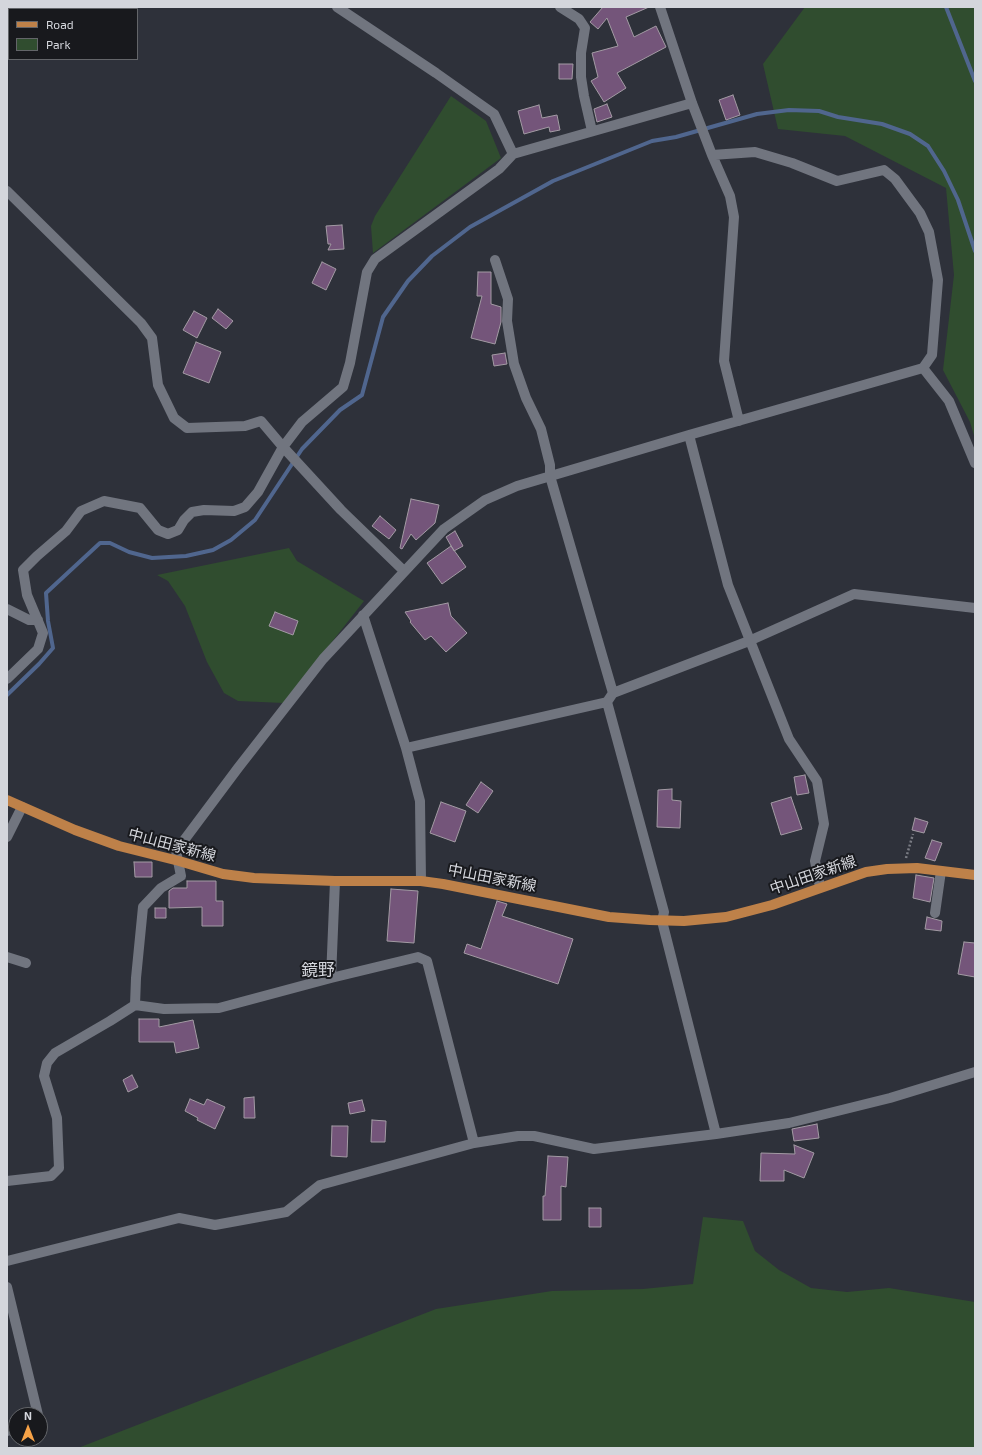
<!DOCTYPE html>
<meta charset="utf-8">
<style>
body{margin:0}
#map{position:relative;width:982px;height:1455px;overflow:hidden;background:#2e313a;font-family:"Exo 2",sans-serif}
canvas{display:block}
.frame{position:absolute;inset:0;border:8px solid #d4d6dc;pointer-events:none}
.legend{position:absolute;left:8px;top:8px;width:130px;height:52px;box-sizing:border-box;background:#18191d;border:1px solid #636569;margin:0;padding:5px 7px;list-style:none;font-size:12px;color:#d4d6dc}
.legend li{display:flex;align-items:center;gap:8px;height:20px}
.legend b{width:20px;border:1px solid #636569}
.north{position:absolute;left:8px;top:1407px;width:40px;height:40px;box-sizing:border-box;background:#18191d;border:1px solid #636569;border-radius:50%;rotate:0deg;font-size:11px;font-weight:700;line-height:16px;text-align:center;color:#d4d6dc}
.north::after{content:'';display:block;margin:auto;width:14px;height:18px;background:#f6a247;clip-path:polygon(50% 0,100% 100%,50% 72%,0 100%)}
</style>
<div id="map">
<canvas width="982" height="1455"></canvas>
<div class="frame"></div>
<ul class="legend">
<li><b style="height:5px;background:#be8149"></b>Road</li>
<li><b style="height:11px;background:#304d2f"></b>Park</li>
</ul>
<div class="north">N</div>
</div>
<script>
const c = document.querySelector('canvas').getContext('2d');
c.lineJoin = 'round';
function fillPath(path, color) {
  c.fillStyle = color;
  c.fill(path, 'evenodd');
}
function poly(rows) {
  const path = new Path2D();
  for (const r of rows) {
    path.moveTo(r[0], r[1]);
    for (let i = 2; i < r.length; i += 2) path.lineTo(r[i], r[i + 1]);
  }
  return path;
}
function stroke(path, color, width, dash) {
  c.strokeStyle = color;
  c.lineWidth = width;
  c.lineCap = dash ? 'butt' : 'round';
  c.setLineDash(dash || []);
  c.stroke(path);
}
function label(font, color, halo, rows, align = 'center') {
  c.font = font + ' "Exo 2","Noto Sans JP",sans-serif';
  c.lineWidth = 4;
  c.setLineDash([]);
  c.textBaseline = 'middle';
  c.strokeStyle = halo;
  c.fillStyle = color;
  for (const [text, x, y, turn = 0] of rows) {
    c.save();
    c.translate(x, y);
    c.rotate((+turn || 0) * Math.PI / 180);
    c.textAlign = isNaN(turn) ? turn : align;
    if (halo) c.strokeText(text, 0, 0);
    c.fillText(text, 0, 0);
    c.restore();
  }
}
fillPath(poly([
 [805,7,975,7,975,439,970,422,943,370,954,275,946,188,845,136,778,129,763,64],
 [451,96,486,121,501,158,373,253,371,226,375,216],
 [289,548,297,561,364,601,284,703,238,701,224,693,207,662,185,606,168,581,157,575],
 [703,1217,743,1221,755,1251,779,1270,811,1288,847,1292,889,1288,975,1302,975,1448,78,1448,436,1309,552,1291,643,1289,693,1284]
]), '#304d2f');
stroke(poly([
 [946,7,975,81],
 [7,695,39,664,53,648,48,621,46,593,100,543,110,543,129,552,152,558,186,556,213,550,231,540,255,520,302,449,340,410,362,395,383,317,408,281,432,256,470,227,553,181,652,141,676,137,757,114,789,110,819,111,838,117,882,124,910,134,928,146,944,171,958,200,975,251]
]), '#50668e', 4);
const building = poly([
 [603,7,649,7,626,17,634,37,656,26,666,47,617,73,626,88,604,102,591,81,598,77,592,53,618,46,607,18,598,29,590,22,603,7],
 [559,64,573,64,572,79,559,79,559,64],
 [733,95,740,115,726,120,719,100,733,95],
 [607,104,612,117,597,122,594,109,607,104],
 [539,105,542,118,557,115,560,130,550,132,549,127,524,134,518,111,539,105],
 [342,225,344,249,328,250,331,244,328,244,326,226,342,225],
 [322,262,336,269,326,290,312,283,322,262],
 [478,272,491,272,491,304,501,307,501,322,495,344,471,338,482,296,477,296,478,272],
 [218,309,233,321,226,329,212,318,218,309],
 [194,311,207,318,197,338,183,330,194,311],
 [196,342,221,352,209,383,183,373,196,342],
 [505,353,507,364,494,366,492,355,505,353],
 [411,499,439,505,435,523,416,540,411,534,402,549,400,548,411,499],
 [380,516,396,530,389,539,372,526,380,516],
 [455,531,463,546,454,551,446,537,455,531],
 [451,546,466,567,442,584,427,563,451,546],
 [448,603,451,616,467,633,446,652,431,636,425,640,410,622,411,621,405,612,448,603],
 [275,612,298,621,293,635,269,626,275,612],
 [805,775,809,793,797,795,794,777,805,775],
 [481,782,493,791,478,813,466,805,481,782],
 [672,789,672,800,681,801,680,828,657,827,658,790,672,789],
 [791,797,802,829,781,835,771,803,791,797],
 [441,802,466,811,455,842,430,833,441,802],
 [915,818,928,822,924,833,912,830,915,818],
 [932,840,942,843,935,861,925,858,932,840],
 [134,862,152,862,152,877,135,877,134,862],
 [916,875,934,878,930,902,913,898,916,875],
 [187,881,216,881,216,901,223,901,223,926,202,926,202,907,169,908,169,891,173,888,187,888,187,881],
 [391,889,418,891,414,943,387,941,391,889],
 [497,901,507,904,502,916,573,939,558,984,464,953,467,944,481,949,497,901],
 [155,908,166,908,166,918,155,918,155,908],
 [927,917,942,921,941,931,925,929,927,917],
 [964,942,975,943,975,977,958,974,964,942],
 [139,1019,159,1019,159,1027,193,1020,199,1048,176,1053,174,1042,139,1042,139,1019],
 [132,1075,138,1087,128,1092,123,1080,132,1075],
 [254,1097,255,1118,244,1118,244,1098,254,1097],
 [190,1099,204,1105,207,1099,225,1107,215,1129,197,1120,198,1118,185,1111,190,1099],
 [362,1100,365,1111,350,1114,348,1103,362,1100],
 [372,1120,386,1121,385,1142,371,1142,372,1120],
 [817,1124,819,1138,794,1141,792,1129,817,1124],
 [332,1126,348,1126,347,1157,331,1156,332,1126],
 [794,1145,814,1153,804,1178,784,1170,784,1181,760,1181,761,1153,795,1154,794,1145],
 [548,1156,568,1157,566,1187,561,1186,561,1220,543,1220,543,1196,545,1196,548,1156],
 [589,1208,601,1208,601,1227,589,1227,589,1208]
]);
fillPath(building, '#74557a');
stroke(building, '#a39ba4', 1);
stroke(poly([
 [906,858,913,834]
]), '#7a7c84', 2.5, [2, 2]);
stroke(poly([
 [337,7,436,73,494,114,513,154],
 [560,7,579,19,585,28,581,53,581,77,584,96,592,131],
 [660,7,692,103,712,155,730,196,734,217,724,361,739,421],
 [7,191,141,323,152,338,158,385,174,418,187,428,245,426,261,421,283,447,341,510,404,571],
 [495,260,508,299,507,321,514,364,526,398,541,429,550,465,550,476,613,693],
 [923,368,949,401,975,463],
 [689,435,728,585,789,739,817,781,824,824,815,861,820,887],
 [7,609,29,620,38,620],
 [363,615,406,748,420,801,421,881],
 [7,679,38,649,43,633,27,595,23,570,37,556,66,531,81,511,104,501,140,508,158,530,168,534,178,530,184,520,192,512,204,510,234,511,245,507,258,492,283,447,302,422,343,387,350,363,367,272,375,259,499,169,513,154,692,103],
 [607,702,664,912,662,921,716,1134],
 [406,748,607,702,613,693,749,641,854,594,975,608],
 [7,837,22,807],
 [935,913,941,871],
 [7,957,26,963],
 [331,978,418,957,427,961,474,1143],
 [135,1005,164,1009,219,1008,331,978,335,881],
 [7,1181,51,1176,59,1168,57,1118,44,1076,47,1063,55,1053,110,1021,135,1005,136,978,143,907,161,888,181,876,176,851,238,768,323,659,444,529,485,500,517,486,689,435,923,368,932,355,938,280,929,232,920,213,895,179,884,170,837,181,792,163,755,152,712,155],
 [7,1261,179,1218,215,1225,286,1212,320,1185,474,1143,518,1136,534,1136,594,1149,716,1134,789,1123,890,1098,975,1072],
 [7,1287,38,1415],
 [7,1431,16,1428]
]), '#71757f', 10);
stroke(poly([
 [7,800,75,830,119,846,179,861,223,874,254,878,335,881,421,881,443,884,609,917,650,920,684,921,726,917,772,905,866,872,887,869,917,868,975,875]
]), '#be8149', 10);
label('15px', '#d4d6dc', '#18191d', [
 ["中山田家新線",172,845,15],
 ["中山田家新線",813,875,-19],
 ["中山田家新線",492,878,11]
]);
label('17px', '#d4d6dc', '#18191d', [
 ["鏡野",318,970]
]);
</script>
